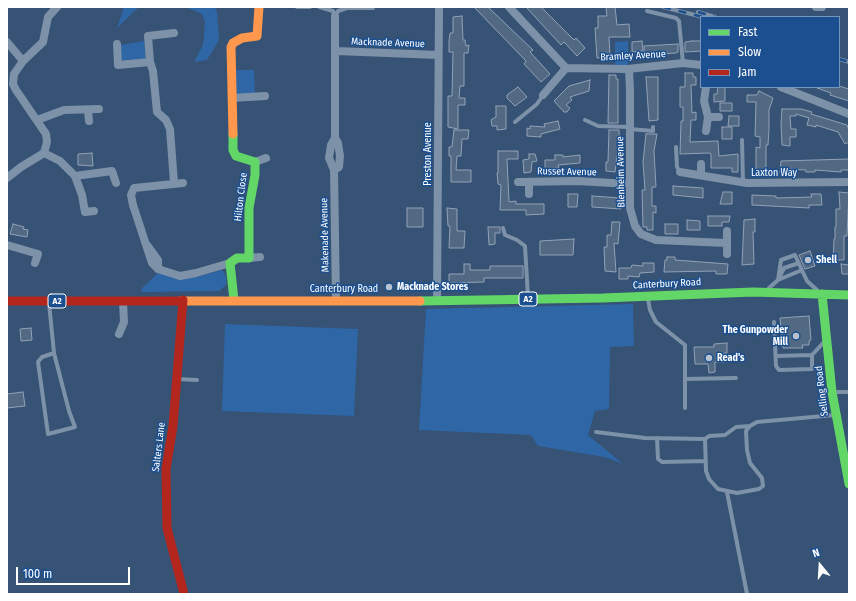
<!DOCTYPE html>
<style>
body{margin:0}
#map{position:relative;width:856px;height:601px;overflow:hidden;background:#365274;font-family:"Fira Sans Condensed",sans-serif}
canvas{display:block}
.frame{position:absolute;inset:0;border:8px solid #fff;pointer-events:none}
.legend{position:absolute;left:700px;top:16px;width:140px;height:72px;box-sizing:border-box;background:#1b4f8f;border:1px solid #7695bc;margin:0;padding:5px 7px;list-style:none;font-size:12px;color:#fff}
.legend li{display:flex;align-items:center;gap:8px;height:20px}
.legend b{width:20px;border:1px solid #7695bc}
.north{position:absolute;left:800px;top:545px;width:40px;height:40px;-webkit-text-stroke:3px #1b4f8f;paint-order:stroke;rotate:342deg;font-size:11px;font-weight:700;line-height:16px;text-align:center;color:#fff}
.north::after{content:'';display:block;margin:auto;width:14px;height:18px;background:#fff;clip-path:polygon(50% 0,100% 100%,50% 72%,0 100%)}
.scale{position:absolute;left:16px;top:567px;width:114px;height:18px;box-sizing:border-box;border:2px solid #fff;border-top:0;padding-left:5px;font-size:12px;line-height:14px;white-space:nowrap;color:#fff;-webkit-text-stroke:3px #1b4f8f;paint-order:stroke}
</style>
<div id="map">
<canvas width="856" height="601"></canvas>
<div class="frame"></div>
<ul class="legend">
<li><b style="height:5px;background:#63d668"></b>Fast</li>
<li><b style="height:5px;background:#ff974d"></b>Slow</li>
<li><b style="height:5px;background:#b3261e"></b>Jam</li>
</ul>
<div class="north">N</div>
<div class="scale">100 m</div>
</div>
<script>
const c = document.querySelector('canvas').getContext('2d');
c.lineJoin = 'round';
function fillPath(path, color) {
  c.fillStyle = color;
  c.fill(path, 'evenodd');
}
function poly(rows) {
  const path = new Path2D();
  for (const r of rows) {
    path.moveTo(r[0], r[1]);
    for (let i = 2; i < r.length; i += 2) path.lineTo(r[i], r[i + 1]);
  }
  return path;
}
function stroke(path, color, width, dash) {
  c.strokeStyle = color;
  c.lineWidth = width;
  c.lineCap = dash ? 'butt' : 'round';
  c.setLineDash(dash || []);
  c.stroke(path);
}
function label(font, color, halo, rows, align = 'center') {
  c.font = font + ' "Fira Sans Condensed",sans-serif';
  c.lineWidth = 3;
  c.setLineDash([]);
  c.textBaseline = 'middle';
  c.strokeStyle = halo;
  c.fillStyle = color;
  for (const [text, x, y, turn = 0] of rows) {
    c.save();
    c.translate(x, y);
    c.rotate((+turn || 0) * Math.PI / 180);
    c.textAlign = isNaN(turn) ? turn : align;
    if (halo) c.strokeText(text, 0, 0);
    c.fillText(text, 0, 0);
    c.restore();
  }
}
fillPath(poly([
 [124,7,139,7,117,28],
 [179,7,214,7,217,11,219,40,207,60,194,62,203,45,205,21,202,14,188,8],
 [144,41,146,61,124,62,121,59,120,45],
 [628,41,628,66,615,66,615,42],
 [236,70,254,70,255,95,236,96],
 [222,270,226,276,226,285,219,291,141,292,142,288,159,272,180,278,197,277],
 [633,304,634,346,610,347,609,409,595,411,588,435,623,464,604,457,538,446,531,435,419,430,426,309],
 [225,324,358,329,354,416,222,411]
]), '#2f66a5');
const building = poly([
 [474,7,488,7,533,50,530,52,550,74,541,82,524,64,526,61,474,7],
 [526,7,541,7,574,40,576,38,585,48,577,56,564,42,561,45,526,7],
 [606,7,615,7,617,25,629,24,630,37,609,37,610,57,597,58,595,28,598,28,598,16,607,16,606,7],
 [462,16,463,40,465,40,466,46,469,45,468,53,464,53,464,86,460,86,459,98,465,98,465,105,458,105,458,129,448,127,448,96,452,96,453,52,449,52,449,41,450,33,453,33,453,17,462,16],
 [642,41,643,51,632,52,632,42,642,41],
 [692,41,701,41,701,51,685,52,685,42,692,41],
 [678,44,678,52,676,53,644,55,644,46,678,44],
 [685,73,693,73,693,77,696,77,696,85,691,85,692,113,696,112,696,120,691,120,690,142,718,141,719,156,738,154,738,172,732,172,732,168,711,168,711,154,709,153,680,154,681,121,683,121,683,107,680,107,680,87,685,87,685,73],
 [609,75,616,75,616,79,618,79,618,123,608,123,609,75],
 [646,77,658,77,658,120,649,121,646,77],
 [590,80,589,91,570,97,572,100,566,105,570,108,567,112,564,112,554,101,569,86,590,80],
 [839,86,849,89,849,101,830,95,831,93,817,88,839,86],
 [518,87,527,97,515,106,507,98,507,95,518,87],
 [718,87,725,87,725,101,714,102,714,94,717,94,718,87],
 [759,91,773,98,769,110,769,129,768,145,766,145,766,173,756,173,756,147,760,148,760,137,755,136,756,102,747,102,747,95,757,95,759,91],
 [720,103,732,103,732,111,720,111,720,103],
 [496,106,506,106,506,129,497,130,497,126,492,126,491,120,496,117,496,106],
 [782,109,801,109,812,112,811,114,847,125,849,130,849,142,845,144,838,132,816,125,816,127,807,125,809,118,796,114,796,116,790,116,791,129,796,129,796,137,790,137,790,146,782,145,781,124,782,109],
 [729,116,739,116,739,126,728,126,729,116],
 [558,121,560,129,541,134,541,137,527,136,527,128,530,129,530,126,545,127,544,124,558,121],
 [722,127,732,127,732,139,722,139,722,127],
 [454,130,469,130,468,139,462,139,461,156,457,156,456,170,471,170,471,182,451,182,451,156,449,156,449,147,452,147,454,130],
 [609,130,619,130,620,156,617,156,615,172,606,171,606,162,608,162,609,130],
 [646,134,657,134,654,151,656,187,652,187,652,206,656,206,656,213,653,212,653,230,647,230,647,227,643,227,642,190,645,190,643,162,646,134],
 [498,151,518,151,518,159,507,159,509,202,516,201,516,204,544,204,544,214,526,215,526,210,500,210,501,185,498,184,497,173,498,173,498,151],
 [92,153,93,166,78,165,78,154,92,153],
 [529,154,535,154,537,161,532,162,531,172,524,173,523,160,529,159,529,154],
 [555,155,563,155,563,157,580,155,580,163,558,165,559,168,545,169,545,160,555,160,555,155],
 [849,159,849,170,841,170,841,172,815,170,815,172,806,172,806,170,789,169,789,173,780,173,781,161,849,159],
 [673,186,703,188,703,198,673,195,673,186],
 [723,192,732,192,732,204,720,204,723,192],
 [839,192,849,193,847,236,844,236,844,260,833,260,834,239,835,239,835,227,836,227,836,209,840,209,839,192],
 [568,194,578,194,577,207,568,207,568,194],
 [811,194,821,194,822,205,809,205,809,208,752,205,752,195,776,196,776,198,812,197,811,194],
 [592,196,621,198,621,209,592,207,592,196],
 [407,208,423,208,423,227,407,227,407,208],
 [447,208,457,209,457,231,465,231,464,248,449,248,450,226,448,226,447,208],
 [708,216,730,216,729,222,722,222,722,226,708,226,708,216],
 [755,219,755,232,753,232,754,264,742,265,744,220,755,219],
 [687,220,700,221,700,230,687,230,687,220],
 [612,222,620,222,618,244,614,243,616,272,605,271,604,247,607,247,607,235,611,235,612,222],
 [13,224,24,227,23,229,28,230,27,237,10,234,13,224],
 [665,224,678,224,678,234,665,234,665,224],
 [488,227,500,227,500,233,495,233,495,244,489,245,488,227],
 [574,239,573,255,540,255,540,241,574,239],
 [810,251,815,266,805,269,799,255,810,251],
 [667,257,675,257,675,260,728,264,727,274,716,274,716,271,664,272,665,260,667,260,667,257],
 [643,263,654,263,654,272,640,273,639,277,628,276,628,279,619,279,619,268,631,268,632,265,643,266,643,263],
 [464,264,470,264,470,270,490,270,490,266,523,266,523,278,484,278,484,282,449,283,449,274,464,274,464,264],
 [841,264,849,265,849,274,842,274,841,264],
 [809,316,811,340,809,341,809,345,802,345,803,348,783,348,780,318,809,316],
 [31,328,32,340,21,341,20,329,31,328],
 [727,343,727,353,724,353,724,362,715,362,715,372,709,373,708,364,695,364,694,347,714,347,714,344,727,343],
 [23,392,25,406,7,408,7,394,23,392]
]);
fillPath(building, '#526984');
stroke(building, '#92a2b6', 1);
stroke(poly([
 [297,7,310,7],
 [319,7,333,11,335,16],
 [647,11,676,18,679,21,683,63],
 [335,16,338,11,347,8,373,8],
 [585,120,598,126,630,127],
 [515,122,537,104,543,95],
 [630,129,653,131,653,127],
 [742,140,743,182],
 [676,147,677,167,680,172],
 [503,228,505,235,517,240,525,246,528,297],
 [780,276,784,268,799,263],
 [778,280,802,270],
 [769,288,778,280,781,260,795,255,807,281,817,290],
 [648,299,650,310,656,322,685,345,685,408],
 [49,303,54,353,69,411,75,427,48,434,38,362,42,357,54,353],
 [774,322,776,366,779,370,812,369,812,355,824,342],
 [776,356,812,355],
 [177,379,197,380],
 [685,379,736,378],
 [832,392,849,392],
 [750,426,736,427,725,435,709,436,705,439,706,471,709,479,718,489,737,493,759,489,763,486,762,478,750,463,747,450,746,431,750,426,757,422,835,415],
 [596,432,645,438,705,439],
 [657,438,658,459,662,462,706,461],
 [727,492,747,594]
]), '#7d92a8', 4);
stroke(poly([
 [509,7,566,68,628,69,683,63,701,65],
 [816,7,822,7],
 [7,42,23,61],
 [117,44,118,65,150,62],
 [336,51,438,55],
 [629,69,630,90,630,208,635,226,641,234,656,240,727,243],
 [706,87,704,101,708,117,706,131],
 [781,87,849,114],
 [543,95,566,68],
 [232,98,265,96],
 [88,110,89,121],
 [708,117,719,117],
 [37,120,64,110,99,109],
 [335,138,331,145,329,158,334,170,336,301],
 [44,153,60,161,75,176,82,195,85,212,94,211],
 [255,162,266,158],
 [701,164,701,175],
 [334,170,339,167,340,156,338,143,335,138,335,16],
 [680,172,747,183,849,182],
 [75,176,112,171,116,183],
 [7,178,21,167,44,153,47,142,46,134,16,90,13,84,14,74,23,61,43,42,48,17,57,7],
 [518,182,577,181,630,184],
 [529,182,529,194],
 [174,183,170,129,166,120,157,112,153,71,150,62,148,36,174,33],
 [183,183,134,188,131,195,133,205,152,263,158,269,180,276,196,273,230,263],
 [727,231,727,254],
 [7,245,38,254,35,263],
 [147,245,158,260,158,269],
 [249,258,260,257],
 [437,301,439,7],
 [119,334,124,322,123,301]
]), '#7d92a8', 8);
stroke(poly([
 [233,134,233,150,236,156,255,162,255,175,249,208,249,258,237,258,230,263,234,300],
 [822,294,832,392,849,484],
 [420,301,603,298,753,292,849,295]
]), '#63d668', 9);
stroke(poly([
 [233,134,231,47,233,43,242,38,257,36,259,7],
 [180,301,420,301]
]), '#ff974d', 9);
stroke(poly([
 [183,300,173,426,166,469,167,528,184,594],
 [7,301,180,301]
]), '#b3261e', 9);
const rail = poly([
 [663,7,703,17],
 [698,12,715,17],
 [839,59,849,62]
]);
stroke(rail, '#7e92a7', 4);
stroke(rail, '#1b4f8f', 2.5, [8]);
for (const [x, y, r, color] of [
 [808,260,4,"#b9c2ce"],
 [389,287,4,"#b9c2ce"],
 [796,336,4,"#b9c2ce"],
 [709,358,4,"#b9c2ce"]
]) {
  const dot = new Path2D();
  dot.arc(x, y, r, 0, 2 * Math.PI);
  c.fillStyle = color;
  c.fill(dot);
  stroke(dot, '#1b4f8f', 1.5);
}
for (const [x, y, w] of [
 [528,299,18],
 [57,301,18]
]) {
  const box = new Path2D();
  box.roundRect(x - w / 2, y - 7, w, 14, 3);
  c.fillStyle = '#1b4f8f';
  c.fill(box);
  stroke(box, '#fff', 1);
}
label('bold 9px', '#fff', null, [
 ["A2",528,299],
 ["A2",57,301]
]);
label('10px', '#fff', '#1b4f8f', [
 ["Macknade Avenue",388,43,2],
 ["Bramley Avenue",633,56,-3],
 ["Preston Avenue",428,154,-90],
 ["Russet Avenue",567,172,1],
 ["Blenheim Avenue",621,172,-91],
 ["Laxton Way",774,173],
 ["Hilton Close",241,197,-83],
 ["Makenade Avenue",325,235,-91],
 ["Canterbury Road",667,284,-3],
 ["Canterbury Road",344,289],
 ["Selling Road",822,391,-97],
 ["Salters Lane",159,447,-83]
]);
label('bold 10px', '#fff', '#1b4f8f', [
 ["Shell",816,260],
 ["Macknade Stores",397,287],
 ["The Gunpowder",788,330,"right"],
 ["Mill",788,342,"right"],
 ["Read's",717,358]
], 'left');
</script>
